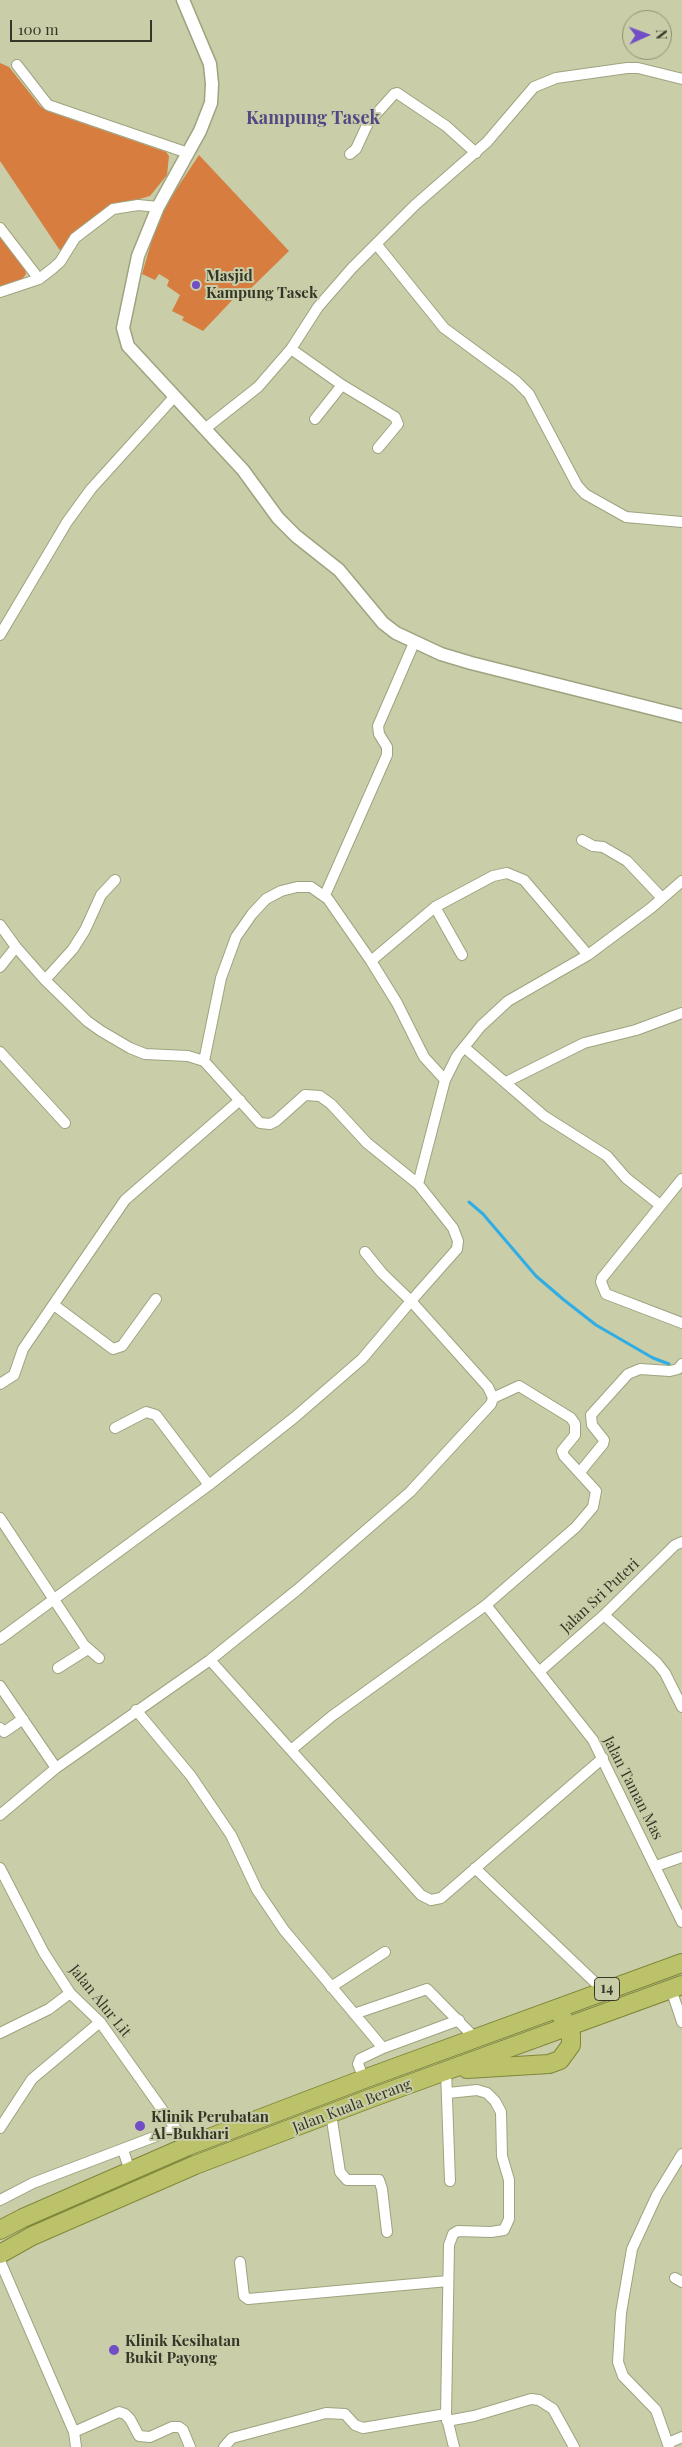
<!DOCTYPE html>
<style>
body{margin:0}
#map{position:relative;width:682px;height:2447px;overflow:hidden;background:#c9cda8;font-family:"Playfair Display",serif}
canvas{display:block}
.north{position:absolute;left:622px;top:10px;width:50px;height:50px;box-sizing:border-box;background:#c9cda8;border:1px solid #8d9174;border-radius:50%;rotate:88deg;font-size:14px;font-weight:700;line-height:20px;text-align:center;color:#343627}
.north::after{content:'';display:block;margin:auto;width:18px;height:22px;background:#714dc6;clip-path:polygon(50% 0,100% 100%,50% 72%,0 100%)}
.scale{position:absolute;left:10px;top:20px;width:142px;height:22px;box-sizing:border-box;border:2px solid #343627;border-top:0;padding-left:6px;font-size:15px;line-height:18px;white-space:nowrap;color:#343627;-webkit-text-stroke:4px #c9cda8;paint-order:stroke}
</style>
<div id="map">
<canvas width="682" height="2447"></canvas>
<div class="north">N</div>
<div class="scale">100 m</div>
</div>
<script>
const c = document.querySelector('canvas').getContext('2d');
c.lineJoin = 'round';
function fillPath(path, color) {
  c.fillStyle = color;
  c.fill(path, 'evenodd');
}
function poly(rows) {
  const path = new Path2D();
  for (const r of rows) {
    path.moveTo(r[0], r[1]);
    for (let i = 2; i < r.length; i += 2) path.lineTo(r[i], r[i + 1]);
  }
  return path;
}
function stroke(path, color, width, dash) {
  c.strokeStyle = color;
  c.lineWidth = width;
  c.lineCap = dash ? 'butt' : 'round';
  c.setLineDash(dash || []);
  c.stroke(path);
}
function label(font, color, halo, rows, align = 'center') {
  c.font = font + ' "Playfair Display",serif';
  c.lineWidth = 4;
  c.setLineDash([]);
  c.textBaseline = 'middle';
  c.strokeStyle = halo;
  c.fillStyle = color;
  for (const [text, x, y, turn = 0] of rows) {
    c.save();
    c.translate(x, y);
    c.rotate((+turn || 0) * Math.PI / 180);
    c.textAlign = isNaN(turn) ? turn : align;
    if (halo) c.strokeText(text, 0, 0);
    c.fillText(text, 0, 0);
    c.restore();
  }
}
fillPath(poly([
 [0,63,9,67,40,106,47,111,166,152,169,156,167,175,150,196,114,206,61,251,59,249,0,161],
 [199,155,289,251,242,297,239,293,203,331,182,320,184,317,172,311,180,295,167,286,169,280,159,274,155,280,142,274,156,226,168,202],
 [0,236,25,269,26,274,20,282,0,289]
]), '#d77d3f');
stroke(poly([
 [469,1202,483,1214,536,1276,564,1300,596,1325,653,1358,669,1364]
]), '#30ade4', 3);
const minor = poly([
 [17,65,48,105,188,153],
 [350,154,356,149,368,123,394,94,397,93,446,126,476,153],
 [0,228,39,279],
 [377,245,444,328,516,381,529,394,577,485,585,494,626,517,682,522],
 [0,292,39,279,52,269,60,262,75,238,113,209,138,205,158,207],
 [291,349,342,385,395,417,398,424,378,448],
 [315,419,342,385],
 [206,428,258,387,291,349,318,307,352,268,415,205,487,142,534,87,556,78,627,68,638,68,682,79],
 [0,635,67,522,91,489,175,396],
 [582,840,593,846,603,847,627,861,662,898],
 [325,895,387,755,387,747,379,734,378,726,414,643],
 [435,907,462,955],
 [0,925,16,947,45,980,87,1021,101,1031,130,1048,145,1054,188,1056,204,1061,260,1123,270,1124,276,1121,305,1095,320,1096,331,1104,367,1143,418,1184,453,1228,458,1241,457,1249,411,1301,488,1387,493,1398,491,1404,410,1492,297,1590,210,1660,56,1768,0,1815],
 [371,961,435,907,493,876,507,873,524,880,588,955],
 [0,967,16,947],
 [45,980,73,949,85,930,101,895,115,880],
 [464,1047,544,1116,607,1156,626,1178,660,1205],
 [0,1052,65,1123],
 [204,1061,221,978,236,937,252,914,266,899,281,891,297,887,311,887,328,899,371,961,397,1003,424,1057,445,1080],
 [506,1082,584,1043,636,1030,682,1013],
 [682,1179,602,1278,601,1282,606,1294,682,1323],
 [418,1184,445,1080,457,1056,481,1026,508,1001,588,955,651,908,682,881],
 [54,1305,113,1349,122,1346,156,1299],
 [0,1384,14,1375,23,1349,125,1200,240,1100],
 [115,1428,146,1412,156,1415,209,1485],
 [580,1472,603,1444,604,1440,592,1425,591,1415,628,1374,640,1369,670,1371,678,1369,682,1364],
 [0,1518,84,1645,99,1658],
 [486,1605,593,1740,682,1922],
 [604,1615,657,1663,665,1673,682,1707],
 [0,1639,209,1485,295,1417,362,1359,411,1301,382,1273,365,1252],
 [210,1660,421,1895,431,1900,441,1898,603,1758],
 [58,1668,88,1649],
 [539,1672,604,1615,675,1545,682,1542],
 [0,1686,56,1768],
 [136,1710,191,1776,231,1835,257,1890,284,1930,383,2048],
 [0,1728,4,1732,23,1719],
 [291,1750,332,1716,486,1605,576,1527,593,1507,596,1491,564,1456,562,1451,575,1435,575,1424,571,1418,519,1386,493,1398],
 [656,1866,682,1857],
 [0,1868,44,1953,70,1993,100,2022,188,2146],
 [475,1868,604,1991],
 [331,1987,385,1952],
 [671,1989,682,2022],
 [354,2014,427,1989,475,2038],
 [0,2033,49,2009,70,1993],
 [446,2071,450,2181],
 [364,2079,358,2064,360,2059,383,2048,459,2020],
 [448,2093,477,2090,487,2093,495,2101,501,2112,502,2156,509,2180,509,2219,504,2230,491,2232,458,2231,453,2234,449,2245,446,2414,454,2447],
 [331,2114,340,2172,347,2180,379,2180,382,2189,387,2232],
 [0,2128,32,2079,100,2022],
 [123,2150,130,2171],
 [0,2200,33,2183,175,2129],
 [0,2261,74,2432,76,2447],
 [240,2262,244,2296,248,2299,448,2281],
 [675,2278,682,2282],
 [447,2421,474,2416,531,2399,539,2400,553,2409,574,2447],
 [74,2432,119,2412,125,2414,130,2419,139,2436,150,2437,172,2427,179,2427,183,2430,190,2447],
 [668,2443,682,2437],
 [224,2447,232,2438,326,2413,345,2414,355,2425,363,2428,446,2414],
 [669,2447,656,2410,623,2376,618,2362,621,2313,632,2249,657,2195,682,2154]
]);
const tertiary = poly([
 [183,0,210,64,212,84,211,103,200,131,158,207,138,256,123,328,128,346,243,470,278,518,296,536,339,570,383,623,396,633,441,654,471,663,682,716]
]);
const trunk = poly([
 [467,2069,549,2064,560,2060,571,2045,571,2035,568,2026,562,2017],
 [0,2230,23,2218,188,2146,364,2079,682,1963],
 [0,2254,32,2236,195,2165,371,2098,682,1985]
]);
stroke(minor, '#9fa37f', 12);
stroke(tertiary, '#9fa37f', 15);
stroke(trunk, '#81873a', 20);
stroke(minor, '#fff', 10);
stroke(tertiary, '#fff', 12);
stroke(trunk, '#bcc26a', 18);
for (const [x, y, r, color] of [
 [196,285,5,"#714dc6"],
 [140,2126,6,"#714dc6"],
 [114,2350,6,"#714dc6"]
]) {
  const dot = new Path2D();
  dot.arc(x, y, r, 0, 2 * Math.PI);
  c.fillStyle = color;
  c.fill(dot);
  stroke(dot, '#c9cda8', 2);
}
for (const [x, y, w] of [
 [607,1989,25]
]) {
  const box = new Path2D();
  box.roundRect(x - w / 2, y - 11.5, w, 23, 4);
  c.fillStyle = '#c9cda8';
  c.fill(box);
  stroke(box, '#343627', 1);
}
label('bold 14px', '#343627', null, [
 ["14",607,1989]
]);
label('bold 15px', '#343627', '#c9cda8', [
 ["Masjid",206,276],
 ["Kampung Tasek",206,293],
 ["Klinik Perubatan",151,2117],
 ["Al-Bukhari",151,2134],
 ["Klinik Kesihatan",125,2341],
 ["Bukit Payong",125,2358]
], 'left');
label('15px', '#343627', '#c9cda8', [
 ["Jalan Sri Puteri",600,1596,-43],
 ["Jalan Taman Mas",633,1788,63],
 ["Jalan Alur Lit",100,2001,51],
 ["Jalan Kuala Berang",352,2106,-21]
]);
label('bold 18px', '#554684', '#c9cda8', [
 ["Kampung Tasek",313,118]
]);
</script>
